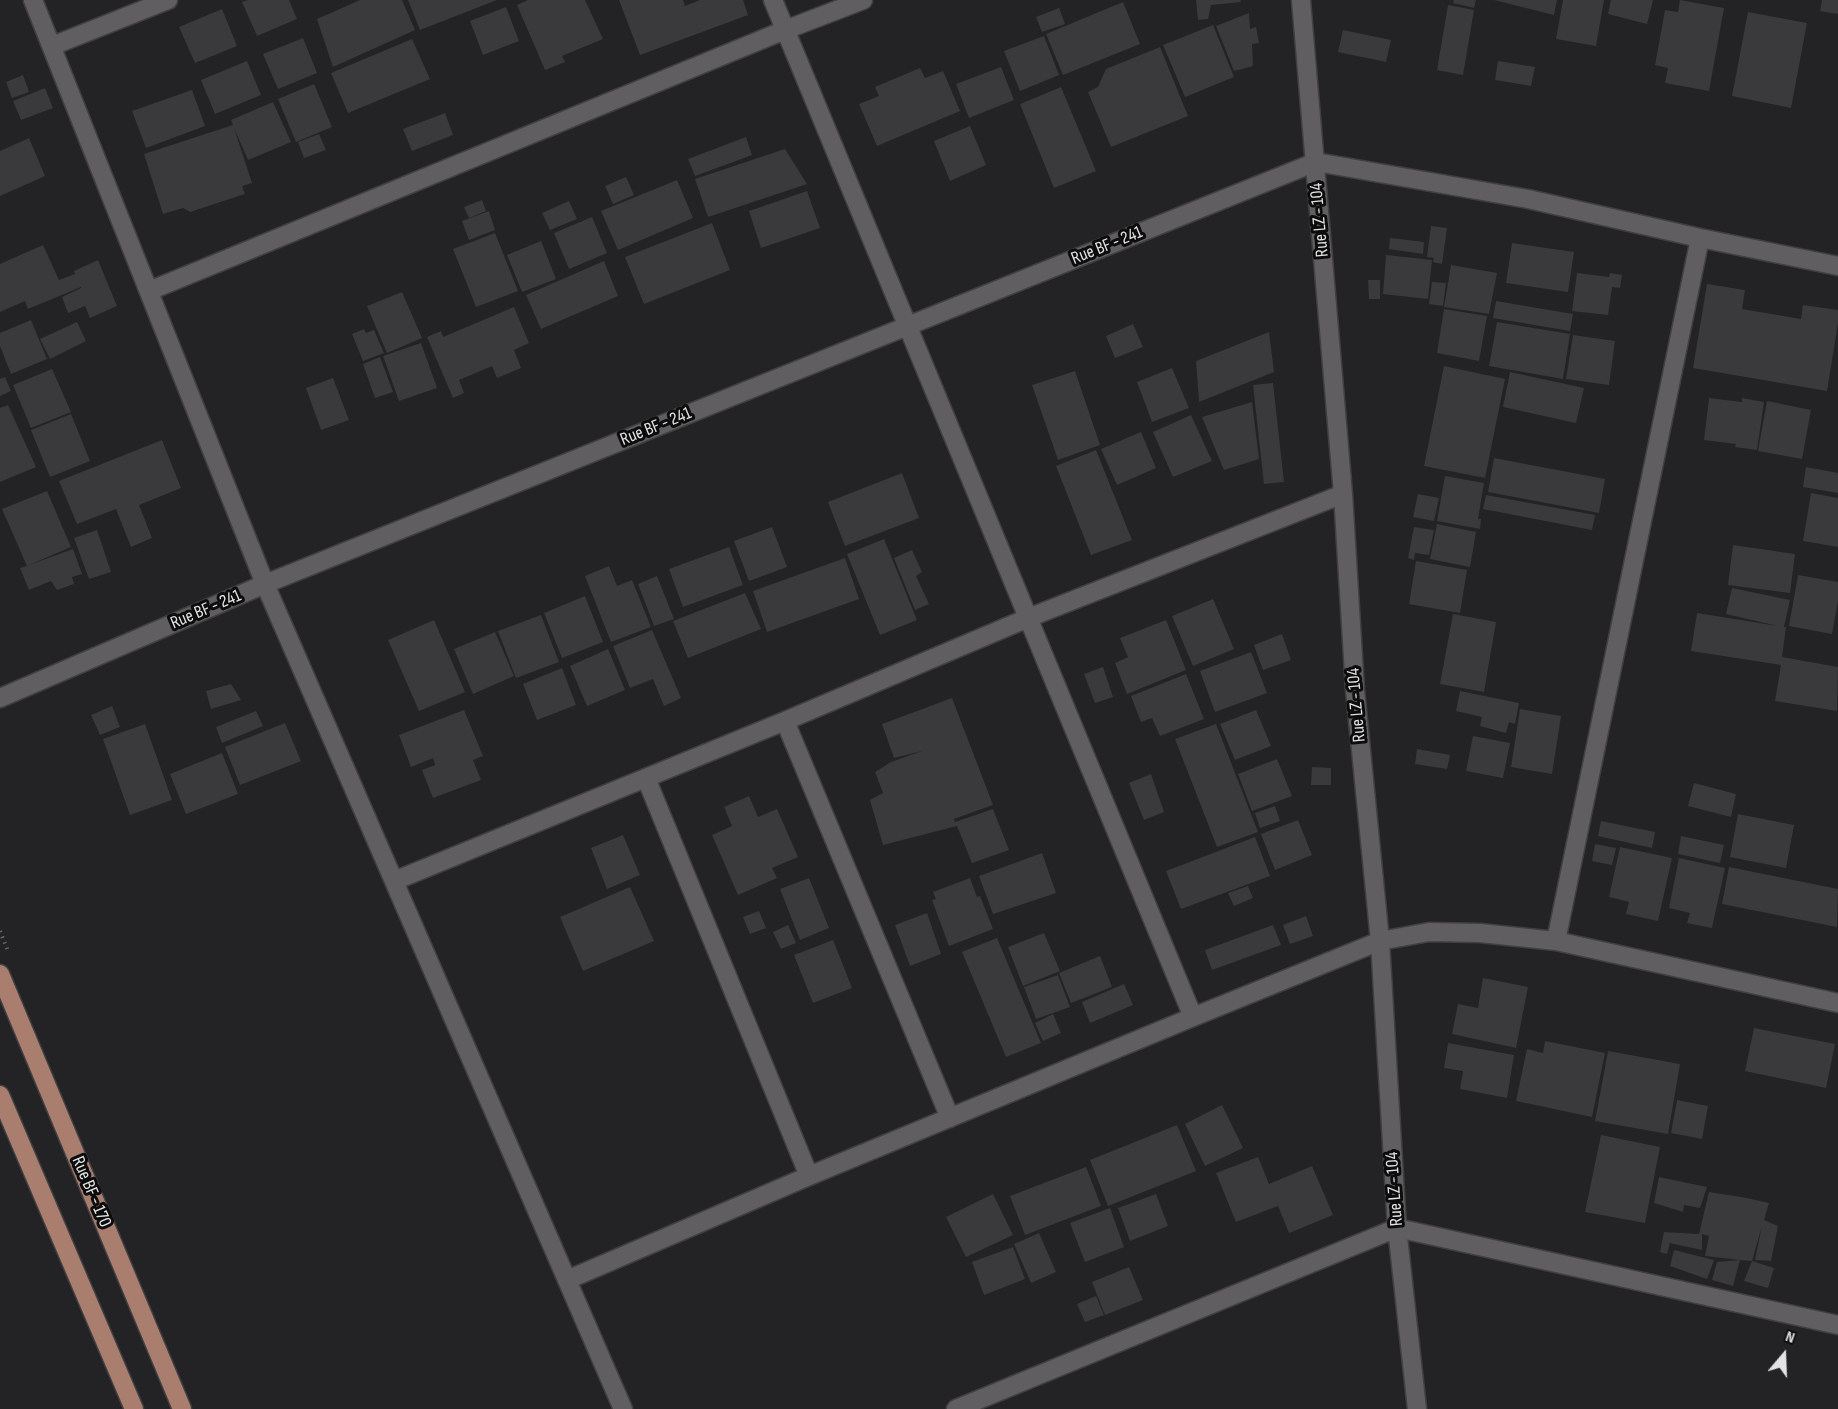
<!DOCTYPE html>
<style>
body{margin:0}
#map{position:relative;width:1838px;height:1409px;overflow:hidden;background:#232224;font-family:"Sofia Sans Condensed",sans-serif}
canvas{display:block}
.north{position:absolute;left:1754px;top:1325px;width:60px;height:60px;-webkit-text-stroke:4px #0c0c0d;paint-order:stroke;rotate:19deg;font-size:16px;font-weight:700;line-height:24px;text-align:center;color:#e4e3e4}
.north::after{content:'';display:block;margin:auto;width:21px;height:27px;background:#e4e3e4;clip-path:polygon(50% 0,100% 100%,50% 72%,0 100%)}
</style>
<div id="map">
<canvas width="1838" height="1409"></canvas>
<div class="north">N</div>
</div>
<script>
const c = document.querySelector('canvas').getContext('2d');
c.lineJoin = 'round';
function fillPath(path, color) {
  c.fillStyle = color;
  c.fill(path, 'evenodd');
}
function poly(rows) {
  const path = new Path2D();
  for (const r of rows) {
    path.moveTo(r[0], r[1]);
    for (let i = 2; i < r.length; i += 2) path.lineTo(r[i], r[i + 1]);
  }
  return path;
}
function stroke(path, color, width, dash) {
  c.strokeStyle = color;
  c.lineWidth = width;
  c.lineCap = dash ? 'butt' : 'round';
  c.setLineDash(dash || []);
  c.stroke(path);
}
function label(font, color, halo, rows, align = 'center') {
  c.font = font + ' "Sofia Sans Condensed",sans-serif';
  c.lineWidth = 6;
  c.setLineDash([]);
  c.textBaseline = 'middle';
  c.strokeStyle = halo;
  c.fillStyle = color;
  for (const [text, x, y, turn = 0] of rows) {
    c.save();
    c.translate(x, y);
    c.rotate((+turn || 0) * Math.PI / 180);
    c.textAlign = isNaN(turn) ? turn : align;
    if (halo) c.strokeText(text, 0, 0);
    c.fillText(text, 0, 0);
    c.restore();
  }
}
fillPath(poly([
 [248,0,289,0,297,19,257,36,242,2],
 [360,0,402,0,415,30,333,67,317,19],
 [408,0,497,0,420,30],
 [528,0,585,0,603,39,562,56,565,62,545,70,517,5],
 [619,0,683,0,685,6,700,0,743,0,748,15,640,55],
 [1196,0,1240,0,1241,2,1211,5,1208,19,1198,20],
 [1454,0,1476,0,1474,8,1453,3],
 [1494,0,1557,0,1554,15],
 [1563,0,1604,0,1596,46,1556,39],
 [1611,0,1653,0,1647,24,1608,14],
 [1680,0,1724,8,1709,91,1665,83,1668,68,1655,65,1665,10,1678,12],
 [1822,0,1838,0,1838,14,1820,11],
 [1123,2,1140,44,1063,75,1046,34],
 [1448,5,1474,10,1463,75,1437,70],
 [506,7,519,41,483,55,470,21],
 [1059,8,1065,24,1042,32,1036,17],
 [222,9,237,46,195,63,179,27],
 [1748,12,1807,23,1791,108,1732,96],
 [1249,13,1250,29,1256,27,1259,43,1252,44,1253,66,1234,71,1216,26],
 [1213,25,1234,77,1185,97,1163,45],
 [1343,30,1391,40,1386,62,1338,52],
 [1044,36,1059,75,1020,91,1004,51],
 [303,38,317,73,278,89,263,54],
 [412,39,430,79,348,113,331,73],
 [1160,47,1188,116,1111,147,1088,92,1098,87,1106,69],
 [247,61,261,95,215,114,201,80],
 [1498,61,1535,67,1531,86,1495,80],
 [1001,67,1014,100,969,118,956,84],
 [920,68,925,78,943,71,960,111,877,146,859,104,879,96,875,87],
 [23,75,29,92,12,98,6,82],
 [314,84,332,127,296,142,278,99],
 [1061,87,1096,171,1054,188,1020,104],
 [45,88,53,108,21,120,13,101],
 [192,90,205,126,146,148,132,111],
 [273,102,291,142,248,160,234,128,252,183,242,186,245,194,190,212,183,208,163,214,144,154,233,125,231,120],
 [445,113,453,135,412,151,403,129],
 [970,126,986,165,950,181,934,141],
 [319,134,326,150,304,158,298,142],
 [746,137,752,155,695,176,688,159],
 [29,138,45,176,0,196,0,151],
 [785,149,807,184,708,217,695,179],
 [626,177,634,195,613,204,605,186],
 [677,180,693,218,618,250,601,211],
 [807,191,820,228,761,248,749,211],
 [482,200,486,211,469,218,464,207],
 [569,201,577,219,550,230,542,213],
 [489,211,495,230,469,240,462,221],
 [592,217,607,253,569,269,554,233],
 [712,223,730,270,644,304,625,257],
 [1431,226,1447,228,1442,264,1433,262,1434,258,1427,257],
 [495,233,518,291,476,307,453,249],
 [1390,238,1424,242,1423,254,1389,249],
 [541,241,556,279,522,292,507,255],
 [1512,243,1574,252,1568,292,1506,283],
 [43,245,59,280,75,274,74,271,98,260,117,306,90,318,85,306,68,313,62,297,81,288,81,287,28,309,25,301,0,312,0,264],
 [1386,255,1432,260,1428,299,1383,294],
 [604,261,618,296,541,329,526,295],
 [1451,265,1497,273,1489,314,1444,307],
 [1577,273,1609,277,1610,273,1622,275,1620,288,1612,287,1608,315,1572,311],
 [1368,280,1380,280,1380,299,1369,299],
 [1432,282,1446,283,1443,306,1429,304],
 [1707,284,1745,290,1742,309,1801,319,1803,305,1838,310,1838,323,1827,391,1693,368],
 [402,292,422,338,387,353,367,306],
 [1496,301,1573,314,1570,331,1493,318],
 [514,307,529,343,514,350,521,368,497,378,492,366,459,380,464,393,453,398,427,337,441,331,443,337],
 [1444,309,1487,316,1479,361,1437,353],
 [31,320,47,359,11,374,0,346,0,333],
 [77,322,86,341,50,359,40,339],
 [1497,322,1570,334,1563,379,1489,366],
 [1133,324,1143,347,1115,358,1106,336],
 [364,329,366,333,374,330,384,353,363,361,352,334],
 [1269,332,1274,372,1199,402,1196,361],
 [1573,335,1615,341,1609,385,1566,379],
 [421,343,437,388,399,401,383,356],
 [380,357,393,392,375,398,363,364],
 [1444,366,1505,379,1485,478,1424,466],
 [1172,368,1189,408,1152,422,1137,382],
 [52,369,71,412,31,428,13,385],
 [1075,371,1100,445,1058,460,1032,385],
 [1510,372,1584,388,1576,423,1503,407],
 [5,377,11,391,0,396,0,379],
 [333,378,349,420,321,430,306,388],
 [1273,383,1284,482,1264,484,1253,385],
 [1709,398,1742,402,1742,398,1764,402,1757,450,1735,447,1736,444,1704,440],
 [1767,401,1811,410,1802,459,1758,451],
 [1252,402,1259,459,1224,470,1202,417],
 [8,405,36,467,0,482,0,408],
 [71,414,90,461,50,477,31,430],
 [1191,415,1212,461,1173,477,1153,432],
 [1141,432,1156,468,1117,485,1101,449],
 [162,440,181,488,139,505,152,538,131,547,116,509,77,524,59,481],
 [1096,450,1132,540,1091,555,1056,466],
 [1494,458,1605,479,1599,513,1488,492],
 [1806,467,1838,473,1838,493,1803,487],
 [902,473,919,518,845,546,828,502],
 [1445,476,1484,483,1478,519,1481,519,1480,529,1437,521],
 [47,491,71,547,29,565,73,549,82,574,72,577,74,584,57,590,51,581,29,590,20,568,27,566,2,509],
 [1811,493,1838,498,1838,547,1803,541],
 [1418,494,1439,498,1434,521,1413,517],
 [1486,495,1595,515,1592,530,1483,509],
 [1437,524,1476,532,1470,567,1430,559],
 [772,527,787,567,749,581,734,541],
 [1414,527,1434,530,1429,555,1415,553,1414,560,1408,558],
 [97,530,111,572,89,579,74,538],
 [884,539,917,620,880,635,847,554],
 [1733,545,1795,554,1790,593,1728,585],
 [729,547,743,585,683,607,669,569],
 [912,550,922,572,916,576,929,604,915,610,894,558],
 [845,558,859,599,767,632,753,591],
 [1416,561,1467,570,1460,613,1409,604],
 [609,566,617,586,632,580,651,627,611,642,585,576],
 [1798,575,1838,582,1838,601,1832,634,1789,626],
 [657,576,674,619,654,626,638,584],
 [1732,588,1790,600,1784,627,1786,627,1782,657,1838,667,1837,711,1775,701,1781,665,1691,651,1697,613,1778,626,1726,614],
 [745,593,761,629,688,658,673,621],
 [585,596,603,642,562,658,544,613],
 [1213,599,1234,649,1193,666,1172,616],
 [1453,614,1496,622,1484,692,1440,684],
 [541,615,559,662,516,678,498,631],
 [434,620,465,692,419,711,388,640],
 [1166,620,1186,670,1127,694,1115,663,1128,657,1120,638],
 [652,630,681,698,664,706,653,679,630,688,613,646],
 [495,632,514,676,473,694,454,649],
 [1282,634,1291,660,1263,670,1254,645],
 [608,649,625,690,587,706,570,666],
 [1251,652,1267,693,1215,712,1200,671],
 [1103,667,1113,697,1095,703,1084,674],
 [562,668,576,705,537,720,523,684],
 [1186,674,1204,719,1160,736,1152,718,1141,722,1131,696],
 [231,684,241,700,211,709,206,691],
 [1460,691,1519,703,1515,724,1509,722,1506,733,1480,726,1482,717,1456,711],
 [952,698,993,805,954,819,955,822,993,809,1009,850,972,863,957,826,883,845,870,800,883,793,875,772,891,762,922,751,894,758,882,724],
 [112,706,120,727,100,735,91,715],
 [1520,709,1561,716,1552,774,1511,767],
 [464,710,483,756,473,760,481,780,433,798,422,770,435,765,433,758,411,767,399,735],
 [1256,710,1271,746,1235,760,1220,724],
 [256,711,263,726,222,743,216,727],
 [285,723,301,761,240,785,225,747],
 [145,724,172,800,130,815,103,739],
 [1216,724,1258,832,1217,847,1175,739],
 [1473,736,1510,743,1503,778,1466,771],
 [1417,749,1450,755,1447,769,1415,764],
 [222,753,238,794,186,814,170,774],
 [1277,759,1292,796,1252,811,1238,774],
 [1312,767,1331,768,1331,785,1311,785],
 [1151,774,1164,812,1144,820,1129,783],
 [1694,783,1736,794,1731,817,1688,806],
 [749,796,758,817,777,809,798,857,772,868,777,878,738,895,712,835,732,826,724,807],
 [1275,806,1280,821,1260,828,1255,813],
 [1738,814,1794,825,1786,868,1730,857],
 [1298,820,1312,855,1275,870,1261,834],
 [1601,821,1655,832,1652,848,1598,836],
 [623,835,640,875,607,889,591,848],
 [1681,836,1724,845,1720,863,1678,854],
 [1255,837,1270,876,1181,909,1166,871],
 [1595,844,1616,848,1612,865,1592,861],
 [1620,847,1672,858,1658,921,1626,914,1629,902,1609,897],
 [1042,853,1056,893,993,914,979,876],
 [1679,858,1725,868,1712,928,1687,923,1690,913,1669,908],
 [1729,867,1838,889,1837,927,1722,904],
 [809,878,829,928,800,940,780,889],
 [970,878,977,897,980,896,993,929,949,946,932,900,936,899,933,892],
 [1248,886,1253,898,1234,906,1228,893],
 [630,887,654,941,583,971,560,917],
 [759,911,766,928,750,934,743,917],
 [927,913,941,954,910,966,895,925],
 [1306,916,1313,936,1290,944,1283,925],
 [788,925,796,943,781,949,773,932],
 [1273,925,1281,945,1212,970,1205,950],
 [1044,933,1060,971,1023,986,1008,947],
 [997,938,1041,1043,1006,1057,962,952],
 [833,940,852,988,813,1003,794,955],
 [1100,956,1112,987,1071,1003,1059,973],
 [1058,975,1070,1007,1036,1019,1024,987],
 [1483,978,1528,987,1516,1048,1452,1034,1458,1004,1478,1008],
 [1124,984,1133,1005,1090,1023,1082,1002],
 [1053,1014,1061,1033,1043,1041,1035,1023],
 [1754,1028,1835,1044,1826,1088,1745,1071],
 [1545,1041,1605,1053,1592,1117,1516,1101,1527,1049,1543,1053],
 [1448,1043,1514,1055,1507,1098,1460,1089,1463,1071,1444,1068],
 [1608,1051,1680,1064,1668,1134,1595,1121],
 [1677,1100,1708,1106,1702,1139,1671,1133],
 [1222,1105,1243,1148,1205,1166,1185,1124],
 [1177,1125,1196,1171,1108,1206,1090,1160],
 [1601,1135,1660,1147,1645,1223,1585,1212],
 [1258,1157,1269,1184,1312,1166,1333,1215,1289,1233,1278,1206,1236,1222,1216,1173],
 [1086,1167,1101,1206,1025,1235,1010,1196],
 [1659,1177,1707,1187,1700,1208,1684,1205,1683,1212,1654,1203],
 [1709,1192,1747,1198,1769,1203,1764,1220,1778,1226,1771,1261,1755,1260,1762,1226,1752,1261,1740,1260,1733,1286,1712,1280,1717,1262,1740,1260,1705,1256,1709,1236,1702,1234,1702,1250,1670,1243,1667,1254,1660,1252,1664,1232,1699,1234],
 [993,1194,1013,1235,966,1257,946,1217],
 [1156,1194,1168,1226,1130,1241,1118,1208],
 [1110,1208,1124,1247,1085,1262,1070,1223],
 [1039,1233,1056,1272,1031,1283,1014,1244],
 [1013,1247,1025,1279,984,1295,972,1262],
 [1674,1250,1714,1260,1707,1279,1670,1266],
 [1752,1261,1774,1268,1768,1288,1744,1281],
 [1129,1267,1143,1300,1105,1315,1092,1282],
 [1096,1296,1104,1315,1085,1322,1077,1304]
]), '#3a393b');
const minor = poly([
 [33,0,265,584,623,1409],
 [773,0,1193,1017],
 [1301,0,1343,494,1355,690,1380,941,1397,1228,1417,1409],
 [52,46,168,0],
 [1316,162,1528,199,1700,238,1838,266],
 [149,291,785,30,863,0],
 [0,698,265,584,1316,162],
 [785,721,950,1118],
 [646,778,809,1176],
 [394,881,785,721,1028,618,1343,494],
 [1556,941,1700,238],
 [567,1280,809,1176,1193,1017,1380,941,1429,932,1480,933,1556,941,1838,1003],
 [956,1409,1397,1228,1838,1325]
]);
const major = poly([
 [0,974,182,1409],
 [0,1095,134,1409]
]);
stroke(minor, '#413f41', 21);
stroke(major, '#413f41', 21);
stroke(poly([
 [0,931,8,951]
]), '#666567', 4, [1.5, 4.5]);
stroke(minor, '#605e61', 18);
stroke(major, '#aa7e6f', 18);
label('18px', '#e4e3e4', '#0c0c0d', [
 ["Rue LZ - 104",1320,220,-95],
 ["Rue BF - 241",1107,246,-22],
 ["Rue BF - 241",656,427,-22],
 ["Rue BF - 241",206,610,-23],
 ["Rue LZ - 104",1357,705,-95],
 ["Rue LZ - 104",1395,1189,-94],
 ["Rue BF - 170",91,1192,67]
]);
</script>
